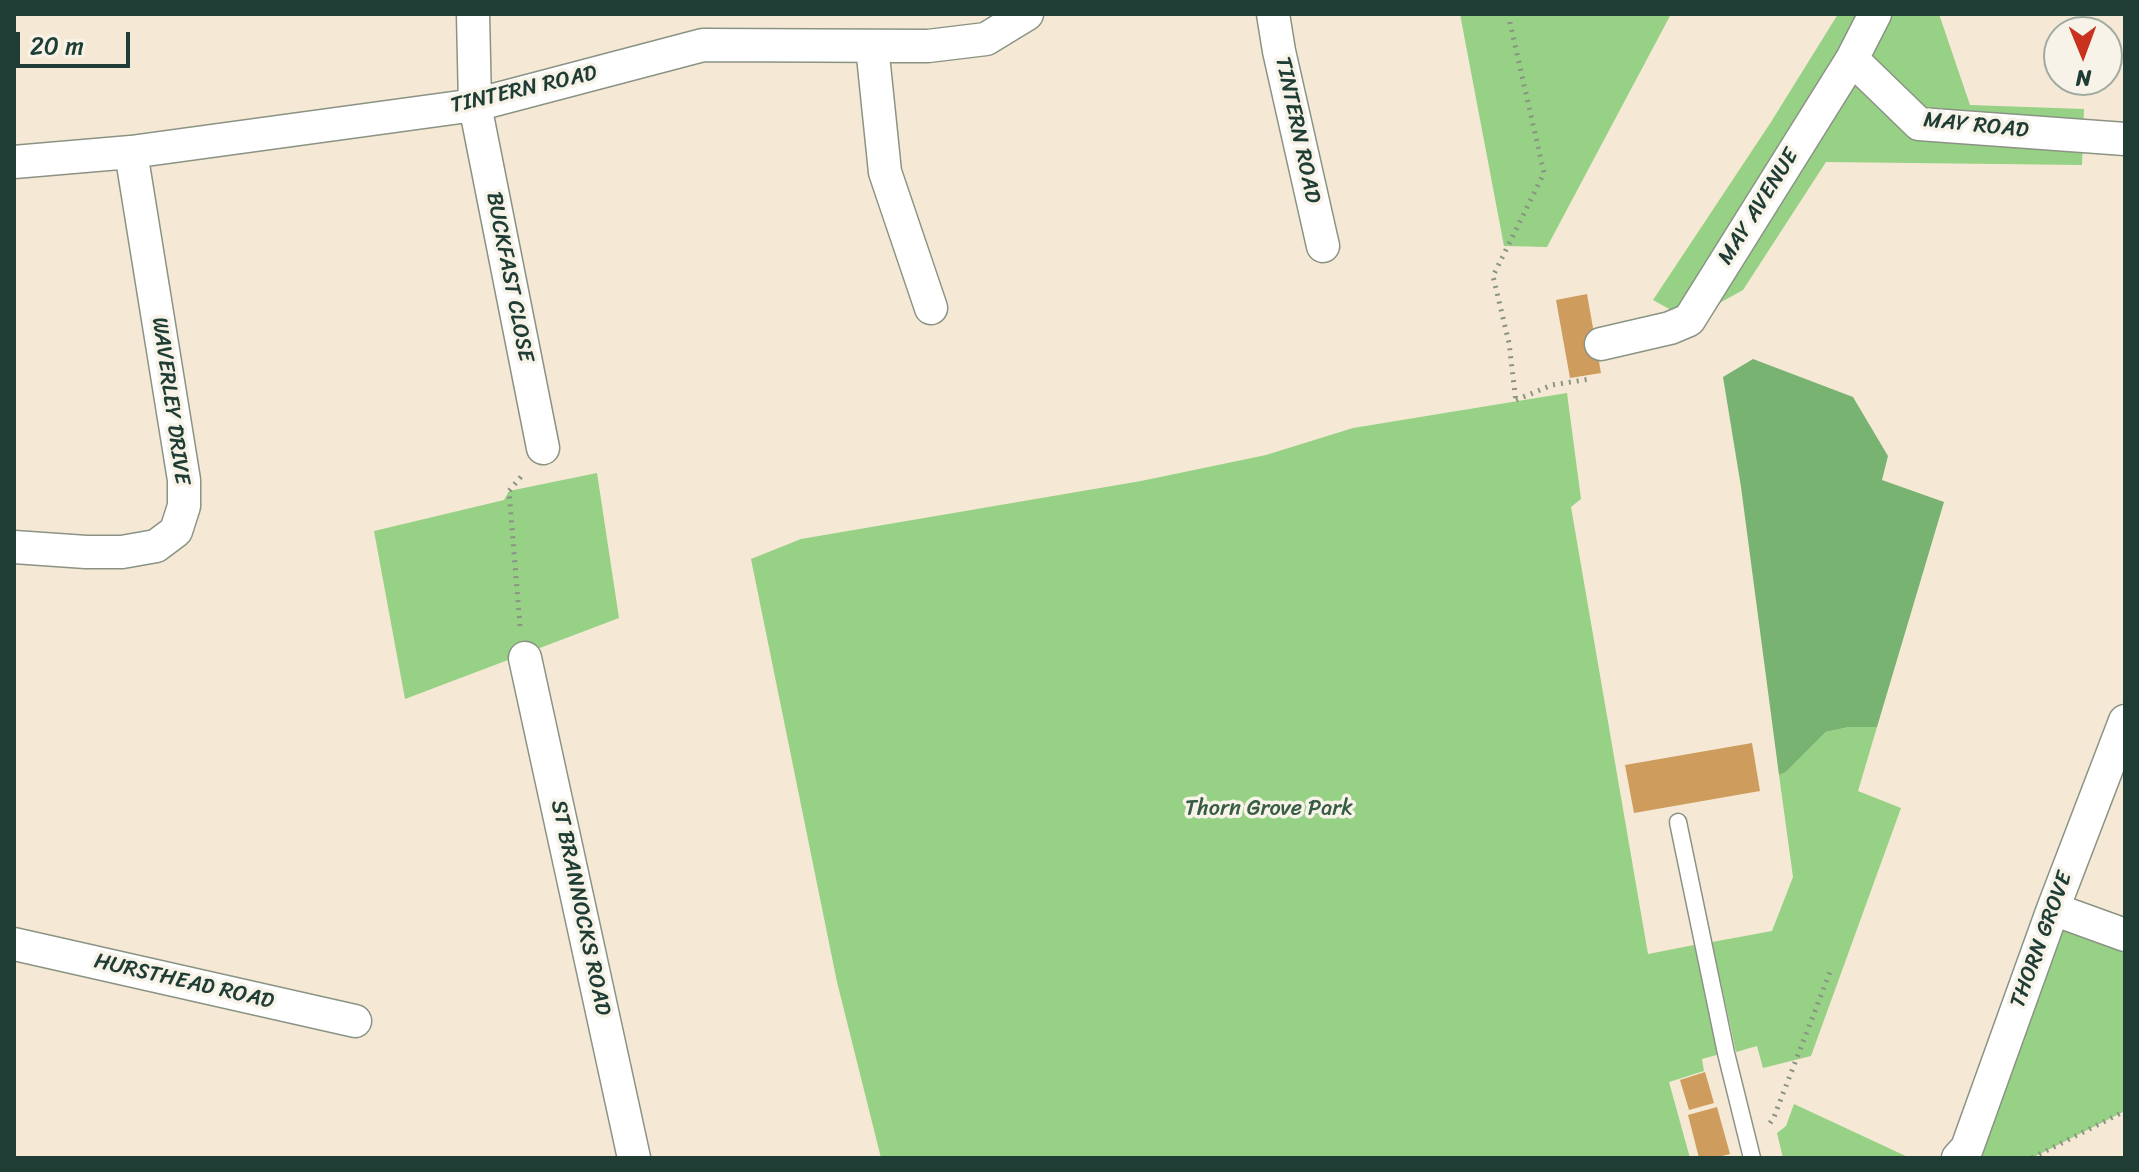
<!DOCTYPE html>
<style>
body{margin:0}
#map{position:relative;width:2139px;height:1172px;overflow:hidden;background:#f5e9d5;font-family:Sriracha,sans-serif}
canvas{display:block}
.frame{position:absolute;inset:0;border:16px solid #1f3d34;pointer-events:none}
.north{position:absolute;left:2043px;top:16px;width:80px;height:80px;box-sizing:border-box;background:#f7f3e8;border:2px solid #a1aaa0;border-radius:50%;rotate:179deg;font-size:22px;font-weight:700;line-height:32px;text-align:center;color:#1f3d34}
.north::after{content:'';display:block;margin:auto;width:28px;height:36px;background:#c8321e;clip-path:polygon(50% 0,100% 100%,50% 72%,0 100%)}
.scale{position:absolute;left:16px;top:32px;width:114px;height:36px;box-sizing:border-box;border:4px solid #1f3d34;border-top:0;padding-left:10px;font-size:24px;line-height:28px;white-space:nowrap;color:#1f3d34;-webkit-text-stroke:6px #f7f3e8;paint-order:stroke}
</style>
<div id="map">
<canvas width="2139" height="1172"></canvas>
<div class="frame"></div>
<div class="north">N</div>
<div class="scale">20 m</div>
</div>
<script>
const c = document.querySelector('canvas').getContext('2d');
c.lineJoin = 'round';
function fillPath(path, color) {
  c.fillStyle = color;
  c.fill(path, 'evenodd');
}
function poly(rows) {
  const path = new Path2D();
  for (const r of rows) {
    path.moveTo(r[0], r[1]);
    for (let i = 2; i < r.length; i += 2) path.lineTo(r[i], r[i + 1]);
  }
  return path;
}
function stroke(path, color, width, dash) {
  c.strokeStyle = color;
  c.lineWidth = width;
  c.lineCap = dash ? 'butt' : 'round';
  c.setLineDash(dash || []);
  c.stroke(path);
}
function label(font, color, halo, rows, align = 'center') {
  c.font = font + ' Sriracha,sans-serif';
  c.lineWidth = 7;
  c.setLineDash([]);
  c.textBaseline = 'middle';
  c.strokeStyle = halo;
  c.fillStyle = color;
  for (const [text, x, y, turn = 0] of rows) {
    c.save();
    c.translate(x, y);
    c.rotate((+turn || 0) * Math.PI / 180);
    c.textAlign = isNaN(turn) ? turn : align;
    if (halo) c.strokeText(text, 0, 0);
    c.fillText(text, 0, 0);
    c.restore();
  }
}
fillPath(poly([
 [1460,14,1671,14,1547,247,1504,246],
 [1838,14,1939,14,1970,105,2084,109,2082,165,1826,162,1743,290,1689,320,1653,300,1771,122],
 [1567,393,1581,499,1571,507,1648,954,1694,945,1720,1054,1702,1059,1704,1071,1669,1082,1690,1158,881,1158,837,982,751,559,801,539,1141,481,1266,455,1353,428],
 [597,473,619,618,405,699,374,531,504,500,509,491],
 [1849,727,1877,727,1858,791,1901,808,1811,1056,1763,1068,1757,1046,1736,1052,1712,942,1772,931,1793,877,1779,775,1786,772,1826,732],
 [2053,909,2125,935,2125,1111,2032,1158,1958,1158],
 [1794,1104,1910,1158,1783,1158,1777,1133,1786,1126]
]), '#97d185');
fillPath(poly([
 [1753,359,1853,397,1888,456,1882,480,1944,502,1877,727,1849,727,1826,732,1786,772,1779,775,1741,487,1723,377]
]), '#79b372');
fillPath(poly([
 [1587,294,1601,373,1570,378,1556,300],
 [1752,743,1760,791,1634,813,1625,765],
 [1705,1072,1714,1103,1689,1110,1680,1080],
 [1717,1107,1730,1154,1714,1158,1699,1158,1688,1115]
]), '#ce9d5d');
const lane = poly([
 [1678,822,1726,1053,1752,1158]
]);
const street = poly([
 [473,14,475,105,543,448],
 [1273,14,1279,51,1323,246],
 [872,46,885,172,931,308],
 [1852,59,1919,124,2125,139],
 [14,162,131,152,475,105,703,45,928,46,986,39,1027,14],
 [1601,344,1670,328,1689,320,1852,59,1875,14],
 [14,547,86,552,122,552,156,546,176,531,184,506,184,480,131,152],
 [525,658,634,1158],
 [2053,909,2125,935],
 [14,944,355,1021],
 [1958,1158,1967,1148,2053,909,2125,721]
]);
stroke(lane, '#8a9384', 19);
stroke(street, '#8a9384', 35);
stroke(poly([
 [1510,14,1510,23,1544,173,1493,276,1509,343,1516,402],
 [1516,400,1552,385,1590,379],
 [520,626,509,491,524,473],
 [1770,1123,1774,1117,1830,972],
 [2032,1158,2125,1111]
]), '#8a9384', 5, [2, 6]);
stroke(lane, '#fff', 16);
stroke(street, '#fff', 32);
label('22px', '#1f3d34', '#f7f3e8', [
 ["TINTERN ROAD",524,90,-13],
 ["MAY ROAD",1976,126,6],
 ["TINTERN ROAD",1297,130,78],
 ["MAY AVENUE",1759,207,-58],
 ["BUCKFAST CLOSE",509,277,79],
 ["WAVERLEY DRIVE",170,401,82],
 ["ST BRANNOCKS ROAD",580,908,78],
 ["THORN GROVE",2042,940,-70],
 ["HURSTHEAD ROAD",184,982,13]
]);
label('22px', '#375b44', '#f7f3e8', [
 ["Thorn Grove Park",1269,809]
]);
</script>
